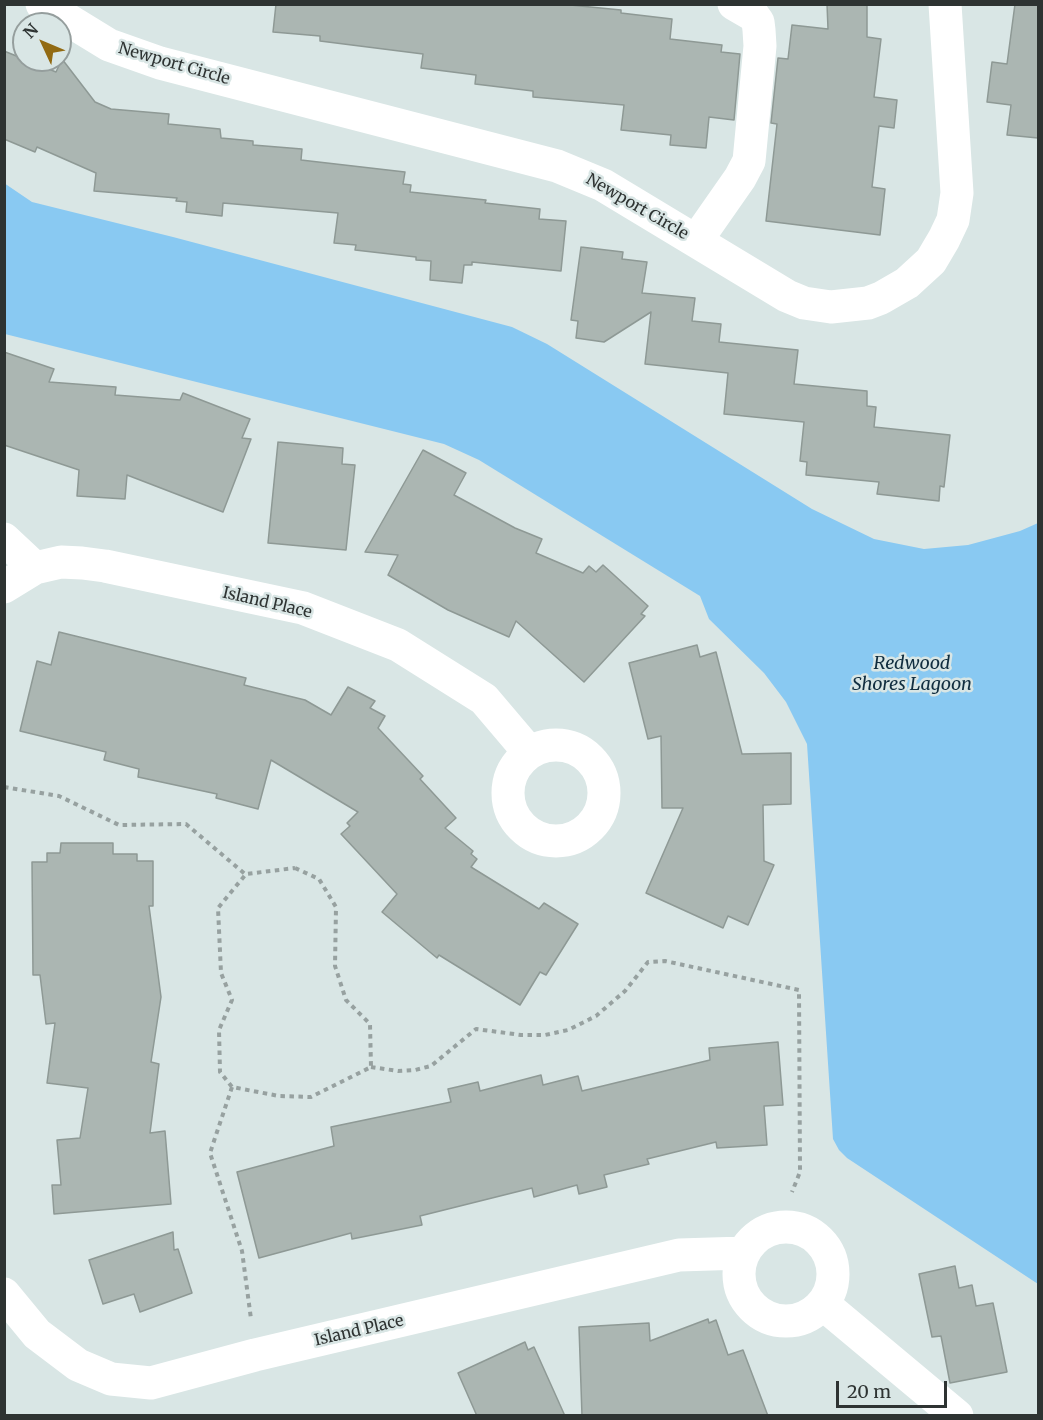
<!DOCTYPE html>
<style>
body{margin:0}
#map{position:relative;width:1043px;height:1420px;overflow:hidden;background:#d9e6e5;font-family:Merriweather,serif}
canvas{display:block}
.frame{position:absolute;inset:0;border:6px solid #2e3332;pointer-events:none}
.north{position:absolute;left:12px;top:12px;width:60px;height:60px;box-sizing:border-box;background:#d9e6e5;border:2px solid #959e9d;border-radius:50%;rotate:314deg;font-size:16px;font-weight:700;line-height:24px;text-align:center;color:#2e3332}
.north::after{content:'';display:block;margin:auto;width:21px;height:27px;background:#926a12;clip-path:polygon(50% 0,100% 100%,50% 72%,0 100%)}
.scale{position:absolute;left:836px;top:1381px;width:111px;height:27px;box-sizing:border-box;border:3px solid #2e3332;border-top:0;padding-left:8px;font-size:18px;line-height:21px;white-space:nowrap;color:#2e3332;-webkit-text-stroke:4px #d9e6e5;paint-order:stroke}
</style>
<div id="map">
<canvas width="1043" height="1420"></canvas>
<div class="frame"></div>
<div class="north">N</div>
<div class="scale">20 m</div>
</div>
<script>
const c = document.querySelector('canvas').getContext('2d');
c.lineJoin = 'round';
function fillPath(path, color) {
  c.fillStyle = color;
  c.fill(path, 'evenodd');
}
function poly(rows) {
  const path = new Path2D();
  for (const r of rows) {
    if (r.length === 3) {
      path.moveTo(r[0] + r[2], r[1]);
      path.arc(r[0], r[1], r[2], 0, 2 * Math.PI);
      continue;
    }
    path.moveTo(r[0], r[1]);
    for (let i = 2; i < r.length; i += 2) path.lineTo(r[i], r[i + 1]);
  }
  return path;
}
function stroke(path, color, width, dash) {
  c.strokeStyle = color;
  c.lineWidth = width;
  c.lineCap = dash ? 'butt' : 'round';
  c.setLineDash(dash || []);
  c.stroke(path);
}
function label(font, color, halo, rows, align = 'center') {
  c.font = font + ' Merriweather,serif';
  c.lineWidth = 5;
  c.setLineDash([]);
  c.textBaseline = 'middle';
  c.strokeStyle = halo;
  c.fillStyle = color;
  for (const [text, x, y, turn = 0] of rows) {
    c.save();
    c.translate(x, y);
    c.rotate((+turn || 0) * Math.PI / 180);
    c.textAlign = isNaN(turn) ? turn : align;
    if (halo) c.strokeText(text, 0, 0);
    c.fillText(text, 0, 0);
    c.restore();
  }
}
fillPath(poly([
 [4,183,32,202,173,237,512,327,547,344,812,509,874,539,924,549,968,545,1020,531,1038,523,1038,1284,847,1158,839,1150,833,1139,807,744,786,702,764,673,709,619,700,596,479,460,444,444,5,334]
]), '#89c9f2');
const building = poly([
 [276,4,560,4,621,10,621,13,672,19,670,39,722,45,721,52,740,54,734,120,709,117,706,148,670,145,671,135,621,130,624,105,533,97,533,91,475,84,476,75,421,68,423,54,320,41,320,36,273,32,276,4],
 [827,4,867,4,867,37,881,39,874,97,897,100,894,128,879,126,872,187,885,189,880,235,766,221,777,124,771,123,778,58,788,59,792,25,828,29,827,4],
 [1015,4,1038,4,1038,138,1007,135,1011,105,987,102,992,62,1007,64,1015,4],
 [4,51,56,72,62,59,95,102,111,109,169,114,168,124,220,129,221,138,253,141,253,145,302,149,301,160,405,172,403,184,411,185,410,192,486,200,485,203,540,209,539,219,566,221,561,271,472,262,472,265,464,265,462,283,430,280,431,261,416,260,416,257,355,250,356,245,334,243,338,213,223,203,222,216,186,212,187,202,176,201,177,198,94,191,96,173,37,147,35,152,4,139,4,51],
 [581,247,623,252,622,259,647,262,642,293,695,298,692,321,721,324,719,342,798,350,794,384,867,391,867,406,876,407,874,427,950,435,944,487,940,486,939,501,877,494,879,482,806,475,807,462,800,461,804,422,724,414,728,373,645,364,651,312,604,342,576,338,578,321,571,320,581,247],
 [4,352,54,369,49,382,116,387,115,395,180,400,183,393,250,419,242,438,251,439,223,512,127,475,125,499,77,496,79,470,4,445,4,352],
 [278,442,343,448,342,464,355,465,346,550,268,543,278,442],
 [423,450,466,473,454,495,515,528,542,539,536,553,583,573,589,566,596,572,603,565,648,606,641,614,645,616,584,682,516,621,509,637,448,610,388,575,398,555,365,552,423,450],
 [59,632,246,678,244,685,305,700,331,715,348,687,375,701,370,708,385,716,378,728,423,776,420,779,456,818,445,828,473,851,471,854,477,859,471,867,539,909,544,903,578,924,546,975,540,972,520,1005,439,955,437,958,382,912,397,894,341,834,350,826,347,823,358,812,271,760,258,809,216,798,217,794,138,777,139,769,104,760,106,752,20,731,37,661,51,665,59,632],
 [697,645,700,657,716,652,742,754,791,753,791,804,763,805,764,861,774,865,748,925,728,916,723,928,646,893,683,808,662,808,661,736,648,739,629,663,697,645],
 [61,843,113,843,113,854,137,854,137,861,153,861,153,906,149,906,161,997,151,1062,159,1064,150,1133,165,1131,171,1204,54,1214,52,1185,61,1185,57,1140,80,1138,88,1088,47,1083,55,1023,46,1024,40,975,33,975,32,862,47,862,47,853,60,853,61,843],
 [778,1042,783,1105,764,1106,767,1145,717,1148,716,1142,647,1159,649,1164,604,1175,607,1187,579,1194,577,1185,534,1197,532,1188,420,1216,422,1225,352,1239,351,1233,259,1258,237,1172,334,1146,331,1127,451,1102,448,1089,478,1082,480,1091,541,1075,543,1085,578,1076,582,1091,710,1060,709,1048,778,1042],
 [173,1232,174,1250,178,1249,192,1293,140,1312,134,1294,103,1304,89,1260,173,1232],
 [955,1266,959,1288,972,1285,976,1306,993,1303,1007,1372,950,1383,941,1336,932,1337,919,1274,955,1266],
 [708,1319,709,1323,716,1320,728,1355,743,1350,768,1416,582,1416,579,1327,649,1323,650,1341,708,1319],
 [525,1342,528,1350,534,1347,565,1416,477,1416,458,1373,525,1342]
]);
fillPath(building, '#abb6b2');
stroke(building, '#8e9995', 1.5);
stroke(poly([
 [4,787,59,796,119,825,186,824,245,874],
 [295,868,319,879,336,907,335,966,346,1000,370,1024,371,1067,311,1097,279,1096,232,1087,220,1072,219,1030,232,1000,221,973,218,908,246,874,295,868],
 [371,1067,398,1071,415,1070,431,1066,476,1029,521,1035,545,1035,568,1030,596,1016,625,991,648,962,665,961,799,990,800,1172,792,1192],
 [232,1087,210,1153,242,1251,251,1319]
]), '#97a1a0', 4, [4.5, 4.5]);
stroke(poly([
 [42,4,109,45,160,63,557,166,603,185,787,296,804,303,831,307,868,303,881,298,907,283,931,261,944,239,953,220,957,193,945,4],
 [696,241,740,178,749,161,760,46,759,30,758,22,753,15,734,4],
 [4,539,35,568],
 [4,587,35,568,61,562,82,563,105,566,303,608,398,645,484,699,529,752],
 [556,793,48],
 [786,1274,47],
 [4,1294,37,1334,78,1365,111,1379,151,1383,255,1355,679,1255,744,1253],
 [823,1304,957,1416]
]), '#fff', 33);
label('16px', '#2e3332', '#d9e6e5', [
 ["Newport Circle",174,64,16],
 ["Newport Circle",637,207,30],
 ["Island Place",267,603,13],
 ["Island Place",359,1331,-13]
]);
label('italic 18px', '#102d3f', '#d9e6e5', [
 ["Redwood",912,664],
 ["Shores Lagoon",912,685]
]);
</script>
